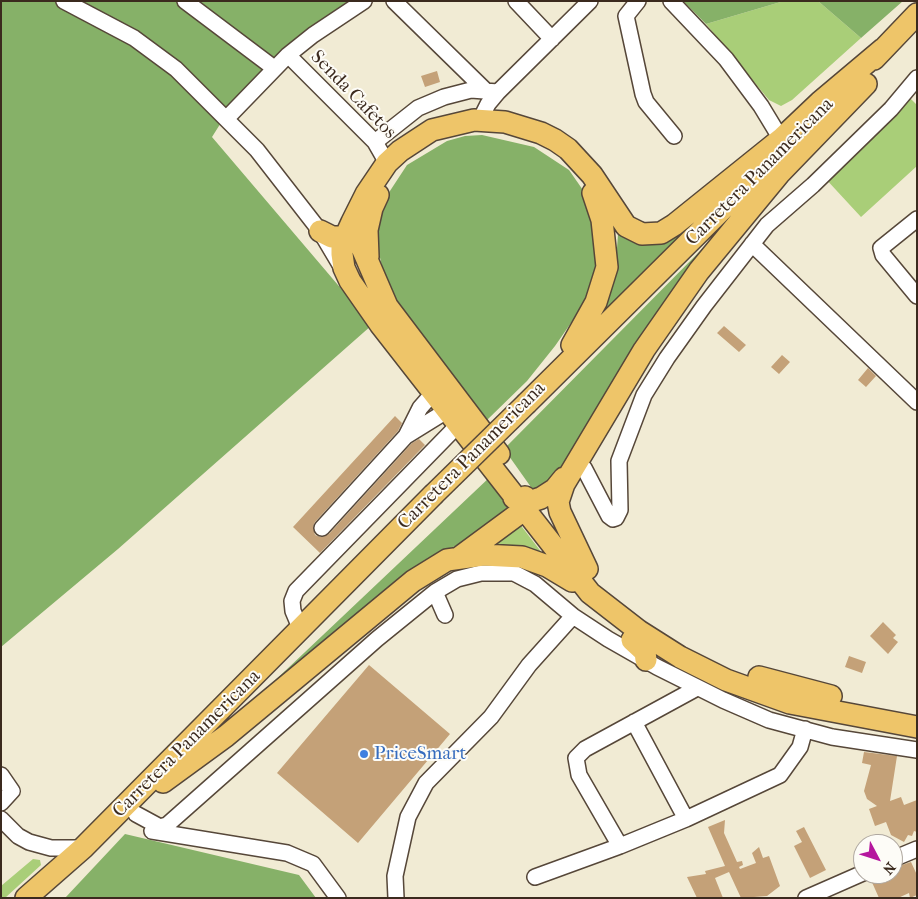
<!DOCTYPE html>
<style>
body{margin:0}
#map{position:relative;width:918px;height:899px;overflow:hidden;background:#f1ebd4;font-family:"IM FELL French Canon",serif}
canvas{display:block}
.frame{position:absolute;inset:0;border:2px solid #3b2a1e;pointer-events:none}
.north{position:absolute;left:853px;top:834px;width:50px;height:50px;box-sizing:border-box;background:#fdfcf7;border:1px solid #afa8a0;border-radius:50%;rotate:130deg;font-size:14px;font-weight:700;line-height:20px;text-align:center;color:#3b2a1e}
.north::after{content:'';display:block;margin:auto;width:18px;height:22px;background:#b5179e;clip-path:polygon(50% 0,100% 100%,50% 72%,0 100%)}
</style>
<div id="map">
<canvas width="918" height="899"></canvas>
<div class="frame"></div>
<div class="north">N</div>
</div>
<script>
const c = document.querySelector('canvas').getContext('2d');
c.lineJoin = 'round';
function fillPath(path, color) {
  c.fillStyle = color;
  c.fill(path, 'evenodd');
}
function poly(rows) {
  const path = new Path2D();
  for (const r of rows) {
    path.moveTo(r[0], r[1]);
    for (let i = 2; i < r.length; i += 2) path.lineTo(r[i], r[i + 1]);
  }
  return path;
}
function stroke(path, color, width, dash) {
  c.strokeStyle = color;
  c.lineWidth = width;
  c.lineCap = dash ? 'butt' : 'round';
  c.setLineDash(dash || []);
  c.stroke(path);
}
function label(font, color, halo, rows, align = 'center') {
  c.font = font + ' "IM FELL French Canon",serif';
  c.lineWidth = 4;
  c.setLineDash([]);
  c.textBaseline = 'middle';
  c.strokeStyle = halo;
  c.fillStyle = color;
  for (const [text, x, y, turn = 0] of rows) {
    c.save();
    c.translate(x, y);
    c.rotate((+turn || 0) * Math.PI / 180);
    c.textAlign = isNaN(turn) ? turn : align;
    if (halo) c.strokeText(text, 0, 0);
    c.fillText(text, 0, 0);
    c.restore();
  }
}
fillPath(poly([
 [784,1,818,1,861,38,792,100,781,106,769,100,706,24],
 [910,98,917,105,917,166,861,217,824,177],
 [519,523,549,562,485,546],
 [33,859,40,860,41,865,5,898,1,898,1,886]
]), '#a9ce78');
fillPath(poly([
 [1,1,370,1,234,102,212,137,372,325,118,549,1,647],
 [683,1,784,1,706,24],
 [818,1,903,1,861,38],
 [482,135,534,147,569,170,585,193,593,212,598,273,582,307,555,346,527,381,487,420,398,306,385,279,377,245,377,226,386,197,407,165,447,141,465,136],
 [701,214,689,228,586,331,616,262,618,234,622,229,629,235],
 [709,242,639,344,572,457,544,485,533,490,504,449],
 [491,476,515,507,470,539,434,556,338,635,267,688],
 [125,834,299,875,316,898,65,898]
]), '#86b168');
fillPath(poly([
 [437,71,440,82,425,87,421,76],
 [724,326,746,345,739,352,717,333],
 [782,355,790,362,779,374,771,367],
 [868,368,876,376,866,387,858,380],
 [395,416,402,423,398,431,315,522,313,526,315,535,320,537,329,534,412,443,419,439,425,445,320,553,293,527],
 [883,622,896,635,893,638,898,642,888,654,870,636],
 [849,656,866,662,862,673,845,667],
 [369,665,450,734,358,843,277,773],
 [864,752,897,756,890,801,901,797,904,805,917,800,917,832,914,831,912,836,908,835,904,842,891,835,886,822,875,826,869,809,877,806,867,799,864,791,871,765,862,763],
 [725,820,724,833,737,862,742,861,743,865,739,867,740,869,756,863,752,853,759,847,763,858,769,856,780,886,767,896,741,898,729,872,715,878,723,898,697,898,687,877,706,874,705,871,725,866,708,827],
 [804,827,826,870,810,878,794,846,802,842,796,831],
 [911,862,917,875,917,895,910,898,909,893,898,898,879,898,871,880,884,874,893,874,893,868]
]), '#c4a178');
const minor = poly([
 [64,1,134,38,176,69,257,150,320,231,342,268],
 [185,1,274,68],
 [394,1,485,90],
 [516,1,552,39],
 [638,1,626,16,643,94,646,102,674,136],
 [671,1,726,59,761,106,781,139],
 [288,55,375,142,387,163],
 [227,118,288,55,313,35,364,1],
 [480,120,488,104,498,92,590,1],
 [375,142,418,108,444,97,471,90,498,92],
 [917,219,881,248,883,255,917,296],
 [752,244,917,402],
 [406,436,448,410],
 [577,463,584,468,609,516,613,519,616,518,620,510,619,461,644,395,667,358,704,306,767,225,813,185,891,109,917,78],
 [322,528,406,436,420,408,434,392],
 [435,592,457,579,481,573,514,573,535,584,573,616,608,639,657,667,723,700,769,720,832,737,917,750],
 [301,630,293,611,292,601,296,591,459,424],
 [634,722,686,819],
 [1,775,12,791,1,803],
 [136,814,160,827,167,825,377,639,435,592,445,615],
 [1,819,18,836,29,842,51,848,83,848],
 [152,831,287,853,313,864,338,898],
 [620,846,579,775,576,758,585,749,697,688],
 [893,859,917,849],
 [535,877,620,846,686,819,780,775,800,747,805,729],
 [396,898,395,876,408,817,426,783,491,717,529,665,573,616],
 [806,898,863,873]
]);
const highway = poly([
 [883,49,820,102,781,139,674,225,661,233,642,234,626,226,592,175,568,149,555,140,541,133,505,122,474,120,432,130,400,151,387,163,366,194,352,222,342,244,342,254,344,268,350,281,380,324,590,593,639,631,680,657,726,680,790,703,917,727],
 [874,59,917,14],
 [320,231,332,237,350,237,359,241,387,306,499,454],
 [368,257,367,230,372,208,378,195],
 [572,345,596,302,607,267,602,220,593,193],
 [527,403,767,165],
 [514,498,532,501,541,498,555,489,564,478],
 [460,557,521,512,525,497],
 [587,569,560,512,558,502,564,484,644,350,699,271,779,174,866,84],
 [639,631,632,640,645,652,646,660],
 [759,677,831,696],
 [163,782,226,736,413,581,447,560,483,555,522,557,547,566,572,581],
 [26,898,83,848,433,495]
]);
stroke(minor, '#564739', 18);
stroke(highway, '#564739', 24);
stroke(minor, '#fff', 15);
stroke(highway, '#eec569', 21);
const highwayBridge = poly([
 [433,495,527,403]
]);
stroke(highwayBridge, '#564739', 24, []);
stroke(highwayBridge, '#eec569', 21);
for (const [x, y, r, color] of [
 [364,754,5,"#3f7fe0"]
]) {
  const dot = new Path2D();
  dot.arc(x, y, r, 0, 2 * Math.PI);
  c.fillStyle = color;
  c.fill(dot);
  stroke(dot, '#fdfcf7', 2);
}
label('19px', '#3b2a1e', '#fdfcf7', [
 ["Senda Cafetos",353,95,46],
 ["Carretera Panamericana",760,172,-45],
 ["Carretera Panamericana",472,456,-45],
 ["Carretera Panamericana",187,744,-45]
]);
label('19px', '#366cbe', '#fdfcf7', [
 ["PriceSmart",374,754]
], 'left');
</script>
